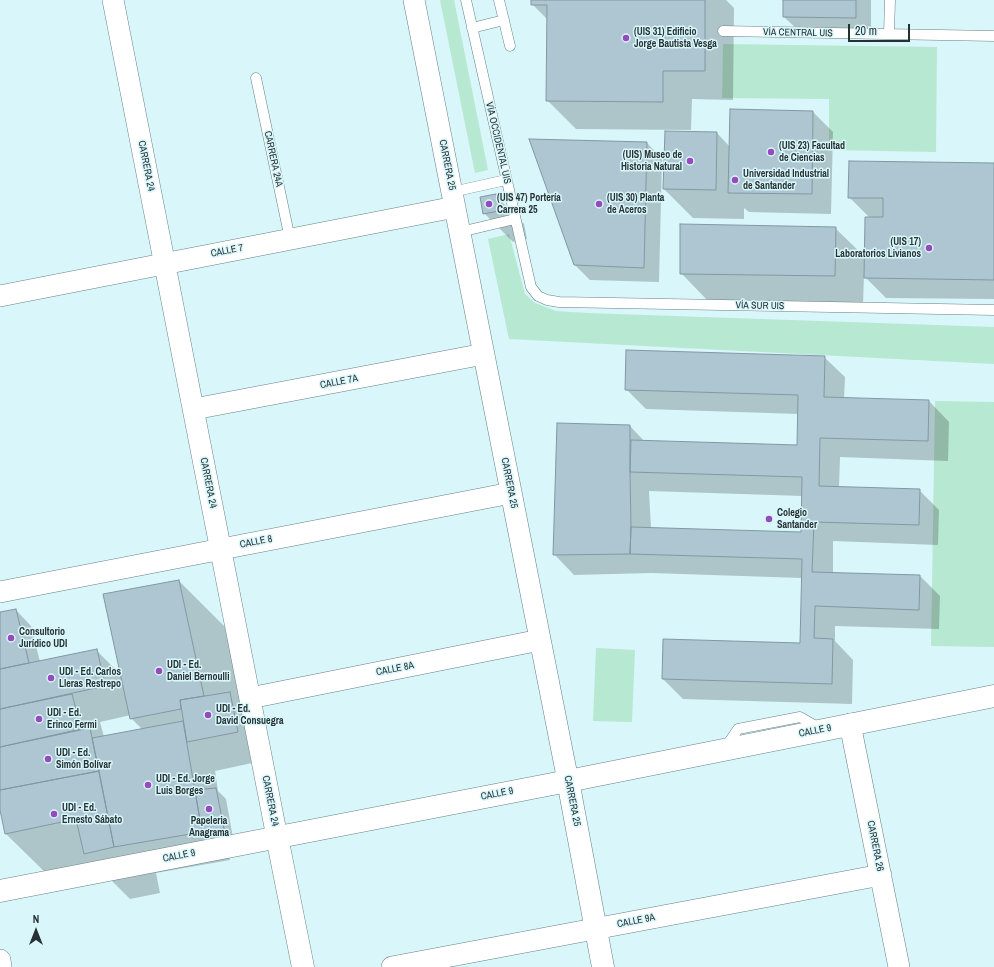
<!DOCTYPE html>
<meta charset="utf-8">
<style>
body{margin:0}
#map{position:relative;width:994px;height:967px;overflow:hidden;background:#d9f6fa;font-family:"Archivo Narrow",sans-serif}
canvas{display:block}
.north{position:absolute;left:16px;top:911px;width:40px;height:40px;-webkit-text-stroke:3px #d9f6fa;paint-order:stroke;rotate:0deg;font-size:11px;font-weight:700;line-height:16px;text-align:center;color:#263133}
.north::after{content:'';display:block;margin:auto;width:14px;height:18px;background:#263133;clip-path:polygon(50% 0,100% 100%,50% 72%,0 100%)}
.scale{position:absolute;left:848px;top:24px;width:62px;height:18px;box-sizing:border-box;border:2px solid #263133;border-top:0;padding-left:5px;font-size:12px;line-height:14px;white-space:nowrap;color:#263133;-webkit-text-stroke:3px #d9f6fa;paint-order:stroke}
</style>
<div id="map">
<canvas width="994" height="967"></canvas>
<div class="north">N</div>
<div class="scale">20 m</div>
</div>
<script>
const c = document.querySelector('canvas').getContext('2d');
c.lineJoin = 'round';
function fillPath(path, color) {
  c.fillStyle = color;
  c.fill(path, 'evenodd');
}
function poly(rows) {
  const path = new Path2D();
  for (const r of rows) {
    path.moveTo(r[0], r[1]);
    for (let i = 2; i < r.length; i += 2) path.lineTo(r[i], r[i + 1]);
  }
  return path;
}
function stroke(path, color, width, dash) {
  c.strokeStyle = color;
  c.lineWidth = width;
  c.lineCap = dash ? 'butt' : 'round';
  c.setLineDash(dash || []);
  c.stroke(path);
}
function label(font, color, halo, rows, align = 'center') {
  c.font = font + ' "Archivo Narrow",sans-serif';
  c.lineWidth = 3;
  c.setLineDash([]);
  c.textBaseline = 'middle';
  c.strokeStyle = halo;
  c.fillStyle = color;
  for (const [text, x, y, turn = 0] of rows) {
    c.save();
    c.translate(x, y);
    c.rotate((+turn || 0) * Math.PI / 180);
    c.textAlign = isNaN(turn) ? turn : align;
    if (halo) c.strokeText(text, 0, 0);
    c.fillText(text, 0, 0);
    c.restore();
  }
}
fillPath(poly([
 [440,0,454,0,488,170,475,173],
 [723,44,937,47,936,152,829,150,829,99,722,98],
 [509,234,525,294,535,303,556,311,587,313,994,327,994,364,509,339,488,239],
 [935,401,994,402,994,647,931,646],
 [596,648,635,650,632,722,593,721]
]), '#b7e8d1');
fillPath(poly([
 [532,0,726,0,734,8,733,100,692,99,691,130,576,129,547,100,548,20,532,4],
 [784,0,871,0,871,33,800,32,784,17],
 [813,112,833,132,831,214,749,212,744,208,744,219,693,218,664,189,717,133,730,147],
 [531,140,647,143,662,159,659,282,590,280,575,265],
 [994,164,994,299,886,298,864,276,863,304,709,302,681,273,835,228,866,258,870,218,849,197],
 [495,195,524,224,527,239,513,242,484,213],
 [824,357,845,377,844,399,929,401,949,422,948,461,840,457,839,487,919,490,939,510,938,545,833,541,833,574,920,576,940,596,939,629,835,626,835,641,853,660,852,704,683,699,663,679,801,644,802,578,651,573,574,575,554,554,630,426,645,442,798,446,799,414,646,409,626,389],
 [649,491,803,496,802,533,651,528],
 [179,581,230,632,266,760,215,771,218,791,226,799,233,838,227,839,230,860,156,873,160,893,130,899,100,869,52,879,6,834,0,805,0,613,16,610,31,626,40,662,96,650,122,676],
 [131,715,131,718,143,730,104,737,100,722]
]), '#0003');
const building = poly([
 [531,0,705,0,705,71,663,71,663,102,546,101,547,5,531,5,531,0],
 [783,0,856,0,856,18,783,17,783,0],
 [730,109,813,111,812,194,728,193,730,109],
 [665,131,717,132,716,190,663,189,665,131],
 [529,139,647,142,644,268,574,265,529,139],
 [849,161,994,163,994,280,864,278,865,217,883,217,883,198,848,198,849,161],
 [496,194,499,211,483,214,480,197,496,194],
 [680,224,836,227,835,276,680,274,680,224],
 [626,350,825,356,824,397,929,400,928,441,820,438,819,486,920,489,919,525,814,522,812,572,920,575,919,610,815,606,814,638,833,639,832,684,662,679,663,639,800,643,802,559,630,554,631,527,801,532,802,477,630,472,631,440,797,445,798,395,625,390,626,350],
 [557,423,630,425,630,472,631,527,630,554,553,555,557,423],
 [179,580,204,696,180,700,181,709,130,719,103,594,179,580],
 [16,609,29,663,0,669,0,612,16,609],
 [97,649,105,686,0,709,0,669,97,649],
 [230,692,238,732,187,742,180,700,230,692],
 [72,694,81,729,0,747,0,709,72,694],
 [183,721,202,832,114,847,92,738,183,721],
 [90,728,99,771,0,790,0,747,90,728],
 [99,771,114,847,84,854,76,819,5,834,0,810,0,790,99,771],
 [216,788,224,829,202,832,195,790,216,788]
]);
fillPath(building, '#aec6d1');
stroke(building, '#8198a3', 1);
const lane = poly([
 [466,0,531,287,538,296,547,300,559,302,994,310],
 [499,0,510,46],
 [472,28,504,20],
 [723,31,994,36],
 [889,34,890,0],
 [256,78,290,239],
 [452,192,506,180],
 [460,232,515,219],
 [725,748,738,729,800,717,819,728]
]);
const street = poly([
 [113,0,277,837],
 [414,0,568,781],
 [0,296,455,207],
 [194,409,484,354],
 [0,592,511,493],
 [250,698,540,640],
 [850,724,899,967],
 [0,960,1,967],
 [392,967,881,875]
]);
const secondary = poly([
 [568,781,603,967],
 [277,837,303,967],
 [0,891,568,781,994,696]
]);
stroke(lane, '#688286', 11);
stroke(street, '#688286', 22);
stroke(secondary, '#688286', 23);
stroke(lane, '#fff', 10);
stroke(street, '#fff', 21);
stroke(secondary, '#fff', 22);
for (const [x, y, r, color] of [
 [626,38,4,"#954bbd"],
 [771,152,4,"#954bbd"],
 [690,161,4,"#954bbd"],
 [735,180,4,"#954bbd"],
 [489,204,4,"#954bbd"],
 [599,204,4,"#954bbd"],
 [929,248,4,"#954bbd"],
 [769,519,4,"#954bbd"],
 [11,638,4,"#954bbd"],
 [159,671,4,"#954bbd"],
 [51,678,4,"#954bbd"],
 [208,715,4,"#954bbd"],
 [39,719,4,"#954bbd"],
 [48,759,4,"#954bbd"],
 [148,785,4,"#954bbd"],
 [209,809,4,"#954bbd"],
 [54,814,4,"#954bbd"]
]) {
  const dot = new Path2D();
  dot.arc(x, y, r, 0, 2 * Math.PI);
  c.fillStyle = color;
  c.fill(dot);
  stroke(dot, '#d9f6fa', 1.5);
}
label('bold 10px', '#263133', '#d9f6fa', [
 ["(UIS 31) Edificio",634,32],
 ["Jorge Bautista Vesga",634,44],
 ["(UIS 23) Facultad",779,146],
 ["de Ciencias",779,158],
 ["(UIS) Museo de",682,155,"right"],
 ["Historia Natural",682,167,"right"],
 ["Universidad Industrial",743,174],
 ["de Santander",743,186],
 ["(UIS 47) Portería",497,198],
 ["Carrera 25",497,210],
 ["(UIS 30) Planta",607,198],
 ["de Aceros",607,210],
 ["(UIS 17)",921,242,"right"],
 ["Laboratorios Livianos",921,254,"right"],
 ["Colegio",777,513],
 ["Santander",777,525],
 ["Consultorio",19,632],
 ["Jurídico UDI",19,644],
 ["UDI - Ed.",167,665],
 ["Daniel Bernoulli",167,677],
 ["UDI - Ed. Carlos",59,672],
 ["Lleras Restrepo",59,684],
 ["UDI - Ed.",216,709],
 ["David Consuegra",216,721],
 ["UDI - Ed.",47,713],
 ["Erinco Fermi",47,725],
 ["UDI - Ed.",56,753],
 ["Simón Bolívar",56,765],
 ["UDI - Ed. Jorge",156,779],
 ["Luis Borges",156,791],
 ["UDI - Ed.",62,808],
 ["Ernesto Sábato",62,820],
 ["Papeleria",209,821,"center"],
 ["Anagrama",209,833,"center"]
], 'left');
label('10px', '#263133', '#d9f6fa', [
 ["VÍA CENTRAL UIS",798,33,1],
 ["VÍA OCCIDENTAL UIS",498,143,77],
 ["CARRERA 24A",273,159,78],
 ["CARRERA 25",447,165,79],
 ["CARRERA 24",146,166,79],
 ["CALLE 7",227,251,-11],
 ["VÍA SUR UIS",760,306,1],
 ["CALLE 7A",339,382,-11],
 ["CARRERA 24",208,483,79],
 ["CARRERA 25",509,483,79],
 ["CALLE 8",256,542,-11],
 ["CALLE 8A",395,669,-11],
 ["CALLE 9",815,731,-11],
 ["CALLE 9",497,794,-11],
 ["CARRERA 24",270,801,79],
 ["CARRERA 25",572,801,79],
 ["CARRERA 26",875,846,79],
 ["CALLE 9",179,856,-11],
 ["CALLE 9A",636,921,-11]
]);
</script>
